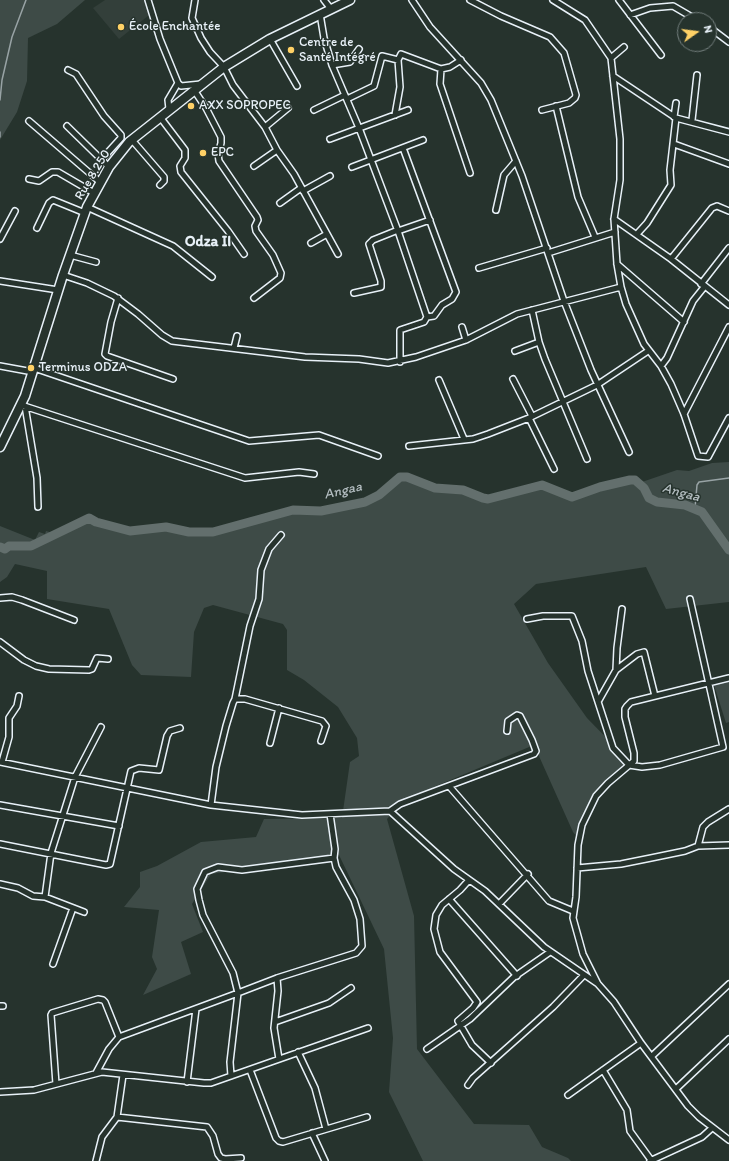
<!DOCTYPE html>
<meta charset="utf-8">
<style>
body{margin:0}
#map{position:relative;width:729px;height:1161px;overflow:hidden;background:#26332d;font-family:Itim,sans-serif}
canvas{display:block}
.north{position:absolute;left:677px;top:12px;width:40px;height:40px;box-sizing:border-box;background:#26332d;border:1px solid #747f7e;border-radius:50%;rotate:76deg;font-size:11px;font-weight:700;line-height:16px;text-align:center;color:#e8f1f8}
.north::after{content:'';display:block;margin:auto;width:14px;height:18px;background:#ffd166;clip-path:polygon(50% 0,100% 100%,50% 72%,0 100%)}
</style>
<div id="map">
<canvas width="729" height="1161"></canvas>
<div class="north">N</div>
</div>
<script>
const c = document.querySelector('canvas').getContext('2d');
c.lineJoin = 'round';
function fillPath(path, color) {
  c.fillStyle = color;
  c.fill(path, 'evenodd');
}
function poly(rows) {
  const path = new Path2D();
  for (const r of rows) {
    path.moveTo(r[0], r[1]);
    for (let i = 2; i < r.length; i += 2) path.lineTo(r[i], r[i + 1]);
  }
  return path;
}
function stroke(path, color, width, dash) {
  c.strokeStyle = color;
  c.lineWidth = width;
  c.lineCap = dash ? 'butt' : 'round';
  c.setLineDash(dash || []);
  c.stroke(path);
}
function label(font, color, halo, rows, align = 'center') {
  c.font = font + ' Itim,sans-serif';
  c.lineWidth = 3;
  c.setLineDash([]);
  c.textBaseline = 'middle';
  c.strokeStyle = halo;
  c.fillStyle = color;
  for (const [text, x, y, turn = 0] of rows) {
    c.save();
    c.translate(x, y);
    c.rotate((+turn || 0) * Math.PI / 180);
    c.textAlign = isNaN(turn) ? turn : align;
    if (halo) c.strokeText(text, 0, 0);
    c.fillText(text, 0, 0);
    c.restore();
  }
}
fillPath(poly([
 [105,0,145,0,149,10,148,16,119,39,93,8]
]), '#333f3a');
fillPath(poly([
 [0,0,85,0,57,24,28,38,27,81,17,112,0,140],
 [729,462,729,602,666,609,646,567,536,584,514,604,548,663,587,718,628,760,595,792,585,812,577,837,573,832,534,745,405,799,387,819,414,916,417,1049,474,1124,529,1125,542,1147,568,1158,571,1161,423,1161,389,1092,393,1038,384,949,339,855,211,874,192,904,203,932,181,942,191,974,143,995,157,969,152,957,159,910,124,907,140,887,140,872,157,866,201,842,256,837,264,819,342,818,350,762,359,756,357,738,338,707,304,680,287,670,287,630,283,624,213,605,204,608,194,632,191,677,141,675,132,665,109,609,47,599,47,571,15,564,7,577,0,582,0,526,35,540,39,532,45,534,46,531,53,533,89,518,96,522,130,531,166,527,189,532,213,532,293,510,321,511,365,502,379,495,400,477,407,477,435,488,463,490,483,498,495,497,542,485,572,497,600,487,630,480,639,483,677,470,689,471,712,463],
 [729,681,729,722,726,723,714,685]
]), '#3e4b47');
stroke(poly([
 [0,100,2,80,12,37,26,0],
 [0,132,0,137],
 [695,508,697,485,699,482,729,478]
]), '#98a3a5', 1.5);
stroke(poly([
 [0,547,5,549,9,546,31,546,89,518,96,522,130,531,166,527,189,532,213,532,293,510,321,511,365,502,379,495,400,477,407,477,435,488,463,490,483,498,488,499,542,485,572,497,600,487,630,480,635,480,644,488,649,498,657,502,685,505,702,512,729,550]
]), '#636f6d', 9);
const minor = poly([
 [148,0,160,39,178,83,181,86,201,84],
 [195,0,192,18,201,38,210,52,224,67,233,85,265,127,277,150,294,174,338,254],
 [324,0,331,9],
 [412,0,430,27,481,83,491,100,522,176,564,301,591,370,629,452],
 [470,0,501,16,550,37,564,53,576,95,575,98,569,103,542,110],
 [553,0,585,20,611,58,620,139,620,180,614,219,617,264,621,287,626,304,644,344,661,366,671,384,684,414,698,456,708,457,729,418],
 [619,0,661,55],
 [320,14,324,38,332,65,359,128,398,231,427,317],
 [630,15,650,8,673,6,697,20],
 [709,27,729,42],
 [270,39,297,86],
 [611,58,624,47],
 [332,65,350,62,359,49],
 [441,69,440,84,470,173],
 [68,70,76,74,104,116,121,135,121,138,101,160],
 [613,76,676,118,729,132],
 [194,90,206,108,221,137,221,143,218,154,219,161,257,217,258,220,255,226,256,231,273,255,281,273,280,278,254,298],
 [347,99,374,86,382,56,398,60],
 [556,106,578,197,595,237],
 [169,109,168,100,178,83],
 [314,110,345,95],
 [395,115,400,87,398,60,401,54,441,69,450,67,461,60],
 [160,117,185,150,185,158,180,166,181,172,228,231,244,254],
 [674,117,676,103],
 [692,120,697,75],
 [29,121,100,182],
 [67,126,109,167],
 [265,127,288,108],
 [330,139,408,110],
 [132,140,164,177,164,181,160,185],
 [674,144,729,164],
 [254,166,277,150],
 [352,167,423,140],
 [29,179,39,181,52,172,58,172,94,193],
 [303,191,330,176],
 [280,203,301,188],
 [87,207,173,246,212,277],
 [496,210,504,175,516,161],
 [614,219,671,259,729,305],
 [37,228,49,203,53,200,85,213],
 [398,231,430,220],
 [637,234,647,223,671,185,670,170,676,118],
 [0,239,15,211],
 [311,243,327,234],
 [548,253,615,232],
 [70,255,96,262],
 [671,259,712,208,717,206,729,211],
 [617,264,684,322],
 [479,268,547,248],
 [63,275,87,283,114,296,138,314,162,335,172,341,305,357,359,359,388,363,416,357,466,340,517,314,621,287],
 [0,281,58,290],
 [701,284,729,248],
 [354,293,381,287,381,281,369,244,373,240,398,230],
 [118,298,111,322,105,354,107,356,173,379],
 [532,310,539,342,545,359,587,459],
 [462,327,466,340],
 [234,348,237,336],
 [515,351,539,342],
 [400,362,400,330,424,322,427,317,434,316,442,305,452,299,456,292,403,148],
 [0,366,33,372],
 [661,366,667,358,693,301,705,286],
 [34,368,249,441,319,435,378,456],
 [513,379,532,416],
 [439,380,464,439],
 [21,405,245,478,299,472,314,474],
 [25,406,37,478,38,507],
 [684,414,729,327],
 [529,418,554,469],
 [409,446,473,439,488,434,529,418,597,385,648,351],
 [0,598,12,597,22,600,74,620],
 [527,619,543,616,572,616,582,641,588,671,613,748,629,765,642,767,660,765,723,747,690,599],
 [0,642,24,660,36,666,49,669,89,670,92,669,97,658,108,659],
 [616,670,617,648,622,609],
 [729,678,631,702,627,706,625,709,625,717,634,753,634,761,608,783,596,796,582,825,578,845,576,897,573,918,583,954,598,984,614,1002,641,1043,688,1106,699,1117,729,1140],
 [235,699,250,626,259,599,261,570,269,549,281,535],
 [599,700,616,670,637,654,644,652,655,696],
 [270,743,279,708],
 [0,762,211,805,302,815,390,811,400,804,534,754,536,751,532,740,520,716,517,715,508,721,507,731],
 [2,762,9,737,9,718,17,706,19,696],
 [449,786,549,901,573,911],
 [0,805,119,826],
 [211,805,216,767,226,726,233,703,235,699,245,699,322,721,326,726,321,741],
 [390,811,454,869,485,891,544,947,598,984],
 [330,814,335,849,334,858,336,867,354,900,360,919,362,946,356,953,277,978,238,993,233,973,203,915,199,900,197,889,205,872,218,867,242,870,334,858],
 [0,844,106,865,110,864,131,771,139,768,159,770,167,736,170,731,180,728],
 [698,846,703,827,708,822,729,809],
 [577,868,621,864,651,858,685,851,698,846,729,845],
 [469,880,460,890,442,905,436,915,434,929,440,952,477,1002,473,1008,458,1021,472,1045,491,1063],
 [0,884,18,888,33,896,45,897,84,912],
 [45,897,51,853,75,777,101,727],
 [449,899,517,976],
 [499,904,528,874],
 [53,964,73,908],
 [277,978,278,991,274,1028,279,1059],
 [0,1006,3,1006],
 [275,1022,329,1003,351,988],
 [427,1049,470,1019,514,977,550,952],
 [298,1052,315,1088,326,1129],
 [652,1056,729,984],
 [250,1070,276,1138,279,1141,283,1142,367,1117],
 [603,1070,627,1110,630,1131,651,1160],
 [96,1073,109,1049,119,1037,238,993,230,1062,231,1076],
 [187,1082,196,1009],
 [56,1084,51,1015,52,1013,98,999,103,1000,105,1002,119,1037],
 [468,1085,473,1078,553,1007,583,976],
 [677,1088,729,1039],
 [0,1092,34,1090,102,1072,204,1083,211,1083,368,1028],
 [568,1095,641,1043],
 [117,1117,207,1127,213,1136,218,1154,221,1158,225,1159,241,1158],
 [312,1133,325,1161],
 [96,1161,102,1137,117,1117,123,1075],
 [650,1161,702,1137,712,1128]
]);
const trunk = poly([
 [0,447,25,396,63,275,87,207,109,167,129,142,224,67,270,39,350,0]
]);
stroke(minor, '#e8f1f8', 8);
stroke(trunk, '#e8f1f8', 11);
stroke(minor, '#26332d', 5);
stroke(trunk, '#26332d', 8);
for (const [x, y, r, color] of [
 [121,27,4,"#ffd166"],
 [291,50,4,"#ffd166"],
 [191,106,4,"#ffd166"],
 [203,153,4,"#ffd166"],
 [31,368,4,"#ffd166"]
]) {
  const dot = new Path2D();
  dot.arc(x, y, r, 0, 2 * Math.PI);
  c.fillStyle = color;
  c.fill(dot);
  stroke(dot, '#26332d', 1.5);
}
label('13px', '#e8f1f8', '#26332d', [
 ["École Enchantée",129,27],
 ["Centre de",299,43],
 ["Santé Intégré",299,58],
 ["AXX SOPROPEC",199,106],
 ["EPC",211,153],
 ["Terminus ODZA",39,368]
], 'left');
label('13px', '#e8f1f8', '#26332d', [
 ["Rue 8.250",93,175,-59]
]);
label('italic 14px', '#b3bdc0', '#26332d', [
 ["Angaa",343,491,-13],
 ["Angaa",681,493,15]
]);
label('bold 15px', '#e8f1f8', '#26332d', [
 ["Odza II",208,242]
]);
</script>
